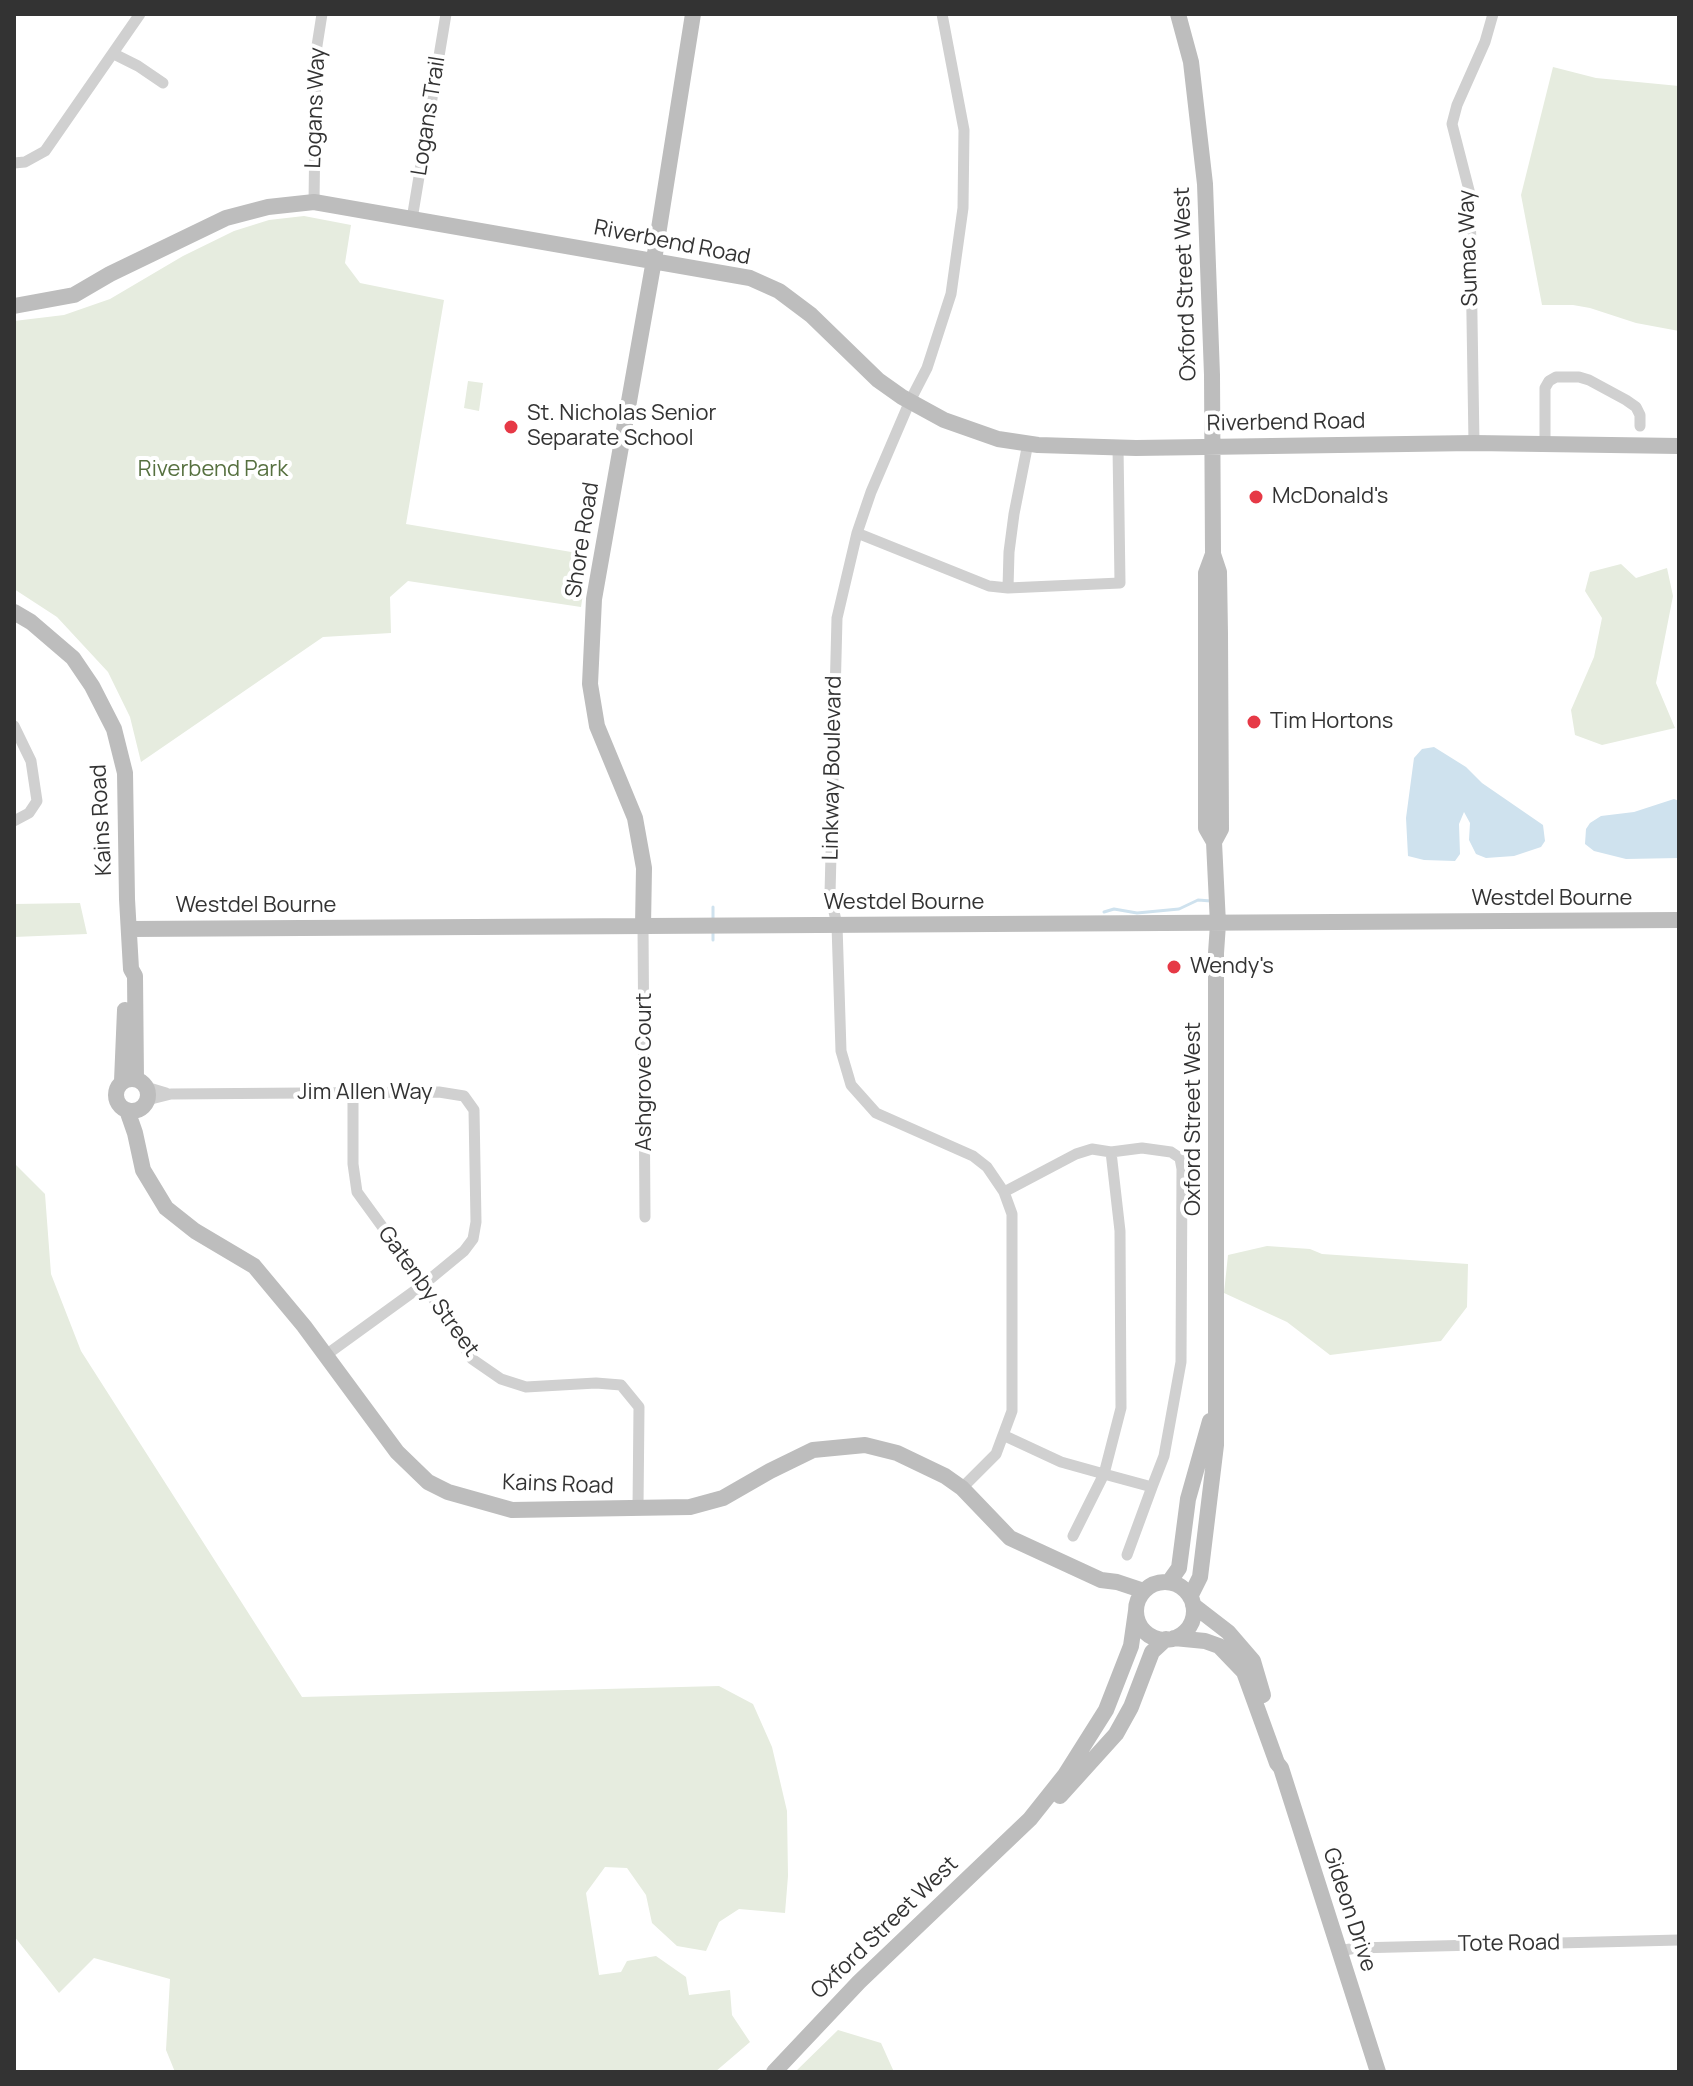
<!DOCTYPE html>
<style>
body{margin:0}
#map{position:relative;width:1693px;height:2086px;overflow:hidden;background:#fff;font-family:Manrope,sans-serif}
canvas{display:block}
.frame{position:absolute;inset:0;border:16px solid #333;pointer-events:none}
</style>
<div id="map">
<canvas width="1693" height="2086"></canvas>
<div class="frame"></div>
</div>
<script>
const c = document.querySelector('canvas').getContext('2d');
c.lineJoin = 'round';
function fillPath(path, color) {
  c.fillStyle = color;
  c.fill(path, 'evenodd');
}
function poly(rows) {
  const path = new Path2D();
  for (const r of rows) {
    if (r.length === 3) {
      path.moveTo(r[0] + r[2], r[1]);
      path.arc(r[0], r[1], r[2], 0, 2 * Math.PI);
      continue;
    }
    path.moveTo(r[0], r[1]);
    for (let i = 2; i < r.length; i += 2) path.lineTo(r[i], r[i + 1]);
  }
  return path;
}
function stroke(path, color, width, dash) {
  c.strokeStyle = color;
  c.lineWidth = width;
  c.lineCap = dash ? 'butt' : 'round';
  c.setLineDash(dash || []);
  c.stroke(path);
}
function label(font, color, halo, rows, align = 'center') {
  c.font = font + ' Manrope,sans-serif';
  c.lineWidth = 8;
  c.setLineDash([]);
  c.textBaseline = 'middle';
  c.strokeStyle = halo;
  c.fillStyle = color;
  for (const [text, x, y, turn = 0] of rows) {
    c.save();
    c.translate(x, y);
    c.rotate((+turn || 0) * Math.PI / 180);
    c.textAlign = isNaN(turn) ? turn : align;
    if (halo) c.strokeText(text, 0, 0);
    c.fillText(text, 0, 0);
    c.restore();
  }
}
fillPath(poly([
 [1553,67,1596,78,1679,86,1679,331,1636,323,1590,308,1573,305,1542,305,1521,195],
 [304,216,351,225,345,263,360,283,444,300,406,524,589,555,581,607,408,581,390,597,391,633,323,637,141,762,130,717,108,672,57,617,14,589,14,321,64,315,110,299,183,256,234,231,269,220],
 [468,381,483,383,479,411,464,408],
 [1621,564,1636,578,1667,568,1673,596,1656,683,1675,728,1602,745,1575,735,1571,710,1594,657,1602,618,1585,591,1590,572],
 [80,903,87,934,14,937,14,904],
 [14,1163,45,1194,51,1274,81,1351,302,1697,719,1686,753,1704,772,1747,787,1811,788,1876,785,1913,739,1909,719,1922,706,1951,677,1946,652,1923,646,1895,627,1868,605,1867,586,1893,599,1975,621,1972,627,1961,656,1956,686,1977,689,1995,730,1990,732,2015,750,2042,715,2072,175,2072,166,2050,170,1979,94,1958,59,1993,14,1936],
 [1267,1246,1310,1249,1322,1254,1468,1264,1467,1307,1441,1341,1330,1355,1287,1322,1224,1293,1228,1255],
 [838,2030,881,2043,894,2072,795,2072]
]), '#e6ecdf');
fillPath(poly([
 [1434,747,1466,767,1482,783,1543,825,1545,841,1541,847,1514,856,1486,858,1476,854,1469,840,1470,823,1464,812,1459,824,1460,854,1455,861,1424,860,1408,856,1406,818,1414,758,1422,749],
 [1674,799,1679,801,1679,858,1626,859,1594,851,1585,844,1586,829,1590,823,1601,816,1634,812]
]), '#cfe2ee');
stroke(poly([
 [713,907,713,919],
 [1104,912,1114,909,1137,913,1179,909,1198,900,1211,901],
 [713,940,713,931]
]), '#cfe2ee', 3);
stroke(poly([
 [942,14,964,130,963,208,951,294,927,368,910,401,871,492,857,533,837,618,830,894,837,925,841,1051,851,1085,876,1113,973,1156,987,1167,1004,1192,1012,1214,1012,1411,996,1454,962,1488],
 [114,54,138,66,163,83],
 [14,163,25,162,45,151,140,14],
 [314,202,316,52,322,14],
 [412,219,446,14],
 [1028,443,1014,514,1009,552,1008,588,1120,583,1118,447],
 [1474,443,1470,194,1452,124,1457,105,1485,42,1493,14],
 [1545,444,1545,388,1549,381,1556,377,1579,377,1589,380,1626,400,1636,407,1640,415,1640,426],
 [857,533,989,586,1008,588],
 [14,726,31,761,37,801,29,813,14,821],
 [643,926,645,1217],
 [146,1087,166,1093],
 [353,1094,353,1164,357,1192,424,1284,472,1359,501,1379,526,1387,596,1383,621,1385,639,1407,638,1508],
 [147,1100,171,1094,439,1092,464,1096,474,1110,476,1222,473,1239,464,1251,424,1284,326,1355],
 [1004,1192,1076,1154,1092,1149,1111,1152],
 [1005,1436,1061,1462,1104,1474,1073,1536],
 [1127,1555,1152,1487,1104,1474,1121,1408,1120,1231,1111,1152,1142,1148,1171,1152,1180,1158,1182,1169,1181,1362,1164,1456,1152,1487],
 [1339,1951,1356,1948,1679,1940]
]), '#d0d0d0', 11);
stroke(poly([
 [1178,14,1191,62,1205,184,1212,375,1213,554,1219,572,1220,634,1221,829,1214,842],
 [14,306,74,295,110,274,226,218,268,207,314,202,750,278,779,291,811,315,878,380,902,397,944,420,998,439,1038,445,1136,448,1474,443,1679,446],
 [14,612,31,622,73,658,92,686,114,729,125,773,127,899,131,969,135,976,136,1079],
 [643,926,644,868,635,818,597,726,590,684,594,599,654,260,693,14],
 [130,929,1679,920],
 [132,1095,16],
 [122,1081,125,1010],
 [127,1110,135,1133,143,1170,166,1208,195,1231,254,1266,304,1326,397,1452,428,1482,448,1492,512,1510,690,1507,723,1498,770,1471,813,1450,865,1445,897,1453,945,1476,962,1488,1010,1538,1101,1580,1117,1582,1144,1591],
 [1169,1582,1179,1568,1188,1499,1210,1421],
 [1165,1611,29],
 [1190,1597,1200,1577,1216,1445,1216,953,1218,924,1214,842,1206,828,1206,573,1213,554],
 [1193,1605,1228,1632,1253,1661,1263,1695],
 [1174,1638,1205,1641,1219,1646,1244,1672,1277,1763,1281,1768,1378,2072],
 [1060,1796,1116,1734,1131,1707,1152,1652,1166,1639],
 [774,2072,859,1982,1030,1819,1065,1775,1106,1710,1131,1646,1136,1611]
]), '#bdbdbd', 16);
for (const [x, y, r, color] of [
 [511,427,8,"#e63946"],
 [1256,497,8,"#e63946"],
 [1254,722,8,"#e63946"],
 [1174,967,8,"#e63946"]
]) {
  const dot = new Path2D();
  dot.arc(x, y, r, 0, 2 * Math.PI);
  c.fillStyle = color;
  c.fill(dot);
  stroke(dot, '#fff', 3);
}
label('22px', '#333', '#fff', [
 ["Logans Way",316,108,-88],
 ["Logans Trail",429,116,-81],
 ["Riverbend Road",672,243,11],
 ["Sumac Way",1469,248,-92],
 ["Oxford Street West",1186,284,-92],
 ["Riverbend Road",1286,423,-1],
 ["Shore Road",583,540,-81],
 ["Linkway Boulevard",833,768,-89],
 ["Kains Road",102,820,-93],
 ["Westdel Bourne",1552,899],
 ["Westdel Bourne",904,903],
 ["Westdel Bourne",256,906],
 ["Ashgrove Court",645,1072,-90],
 ["Jim Allen Way",365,1093],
 ["Oxford Street West",1194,1119,-90],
 ["Gatenby Street",428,1292,54],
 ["Kains Road",558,1485,2],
 ["Gideon Drive",1349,1910,72],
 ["Oxford Street West",885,1928,-44],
 ["Tote Road",1509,1944,-1]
]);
label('22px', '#333', '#fff', [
 ["St. Nicholas Senior",527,414],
 ["Separate School",527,439],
 ["McDonald's",1272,497],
 ["Tim Hortons",1270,722],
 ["Wendy's",1190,967]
], 'left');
label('22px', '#56703f', '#fff', [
 ["Riverbend Park",213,470]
]);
</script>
